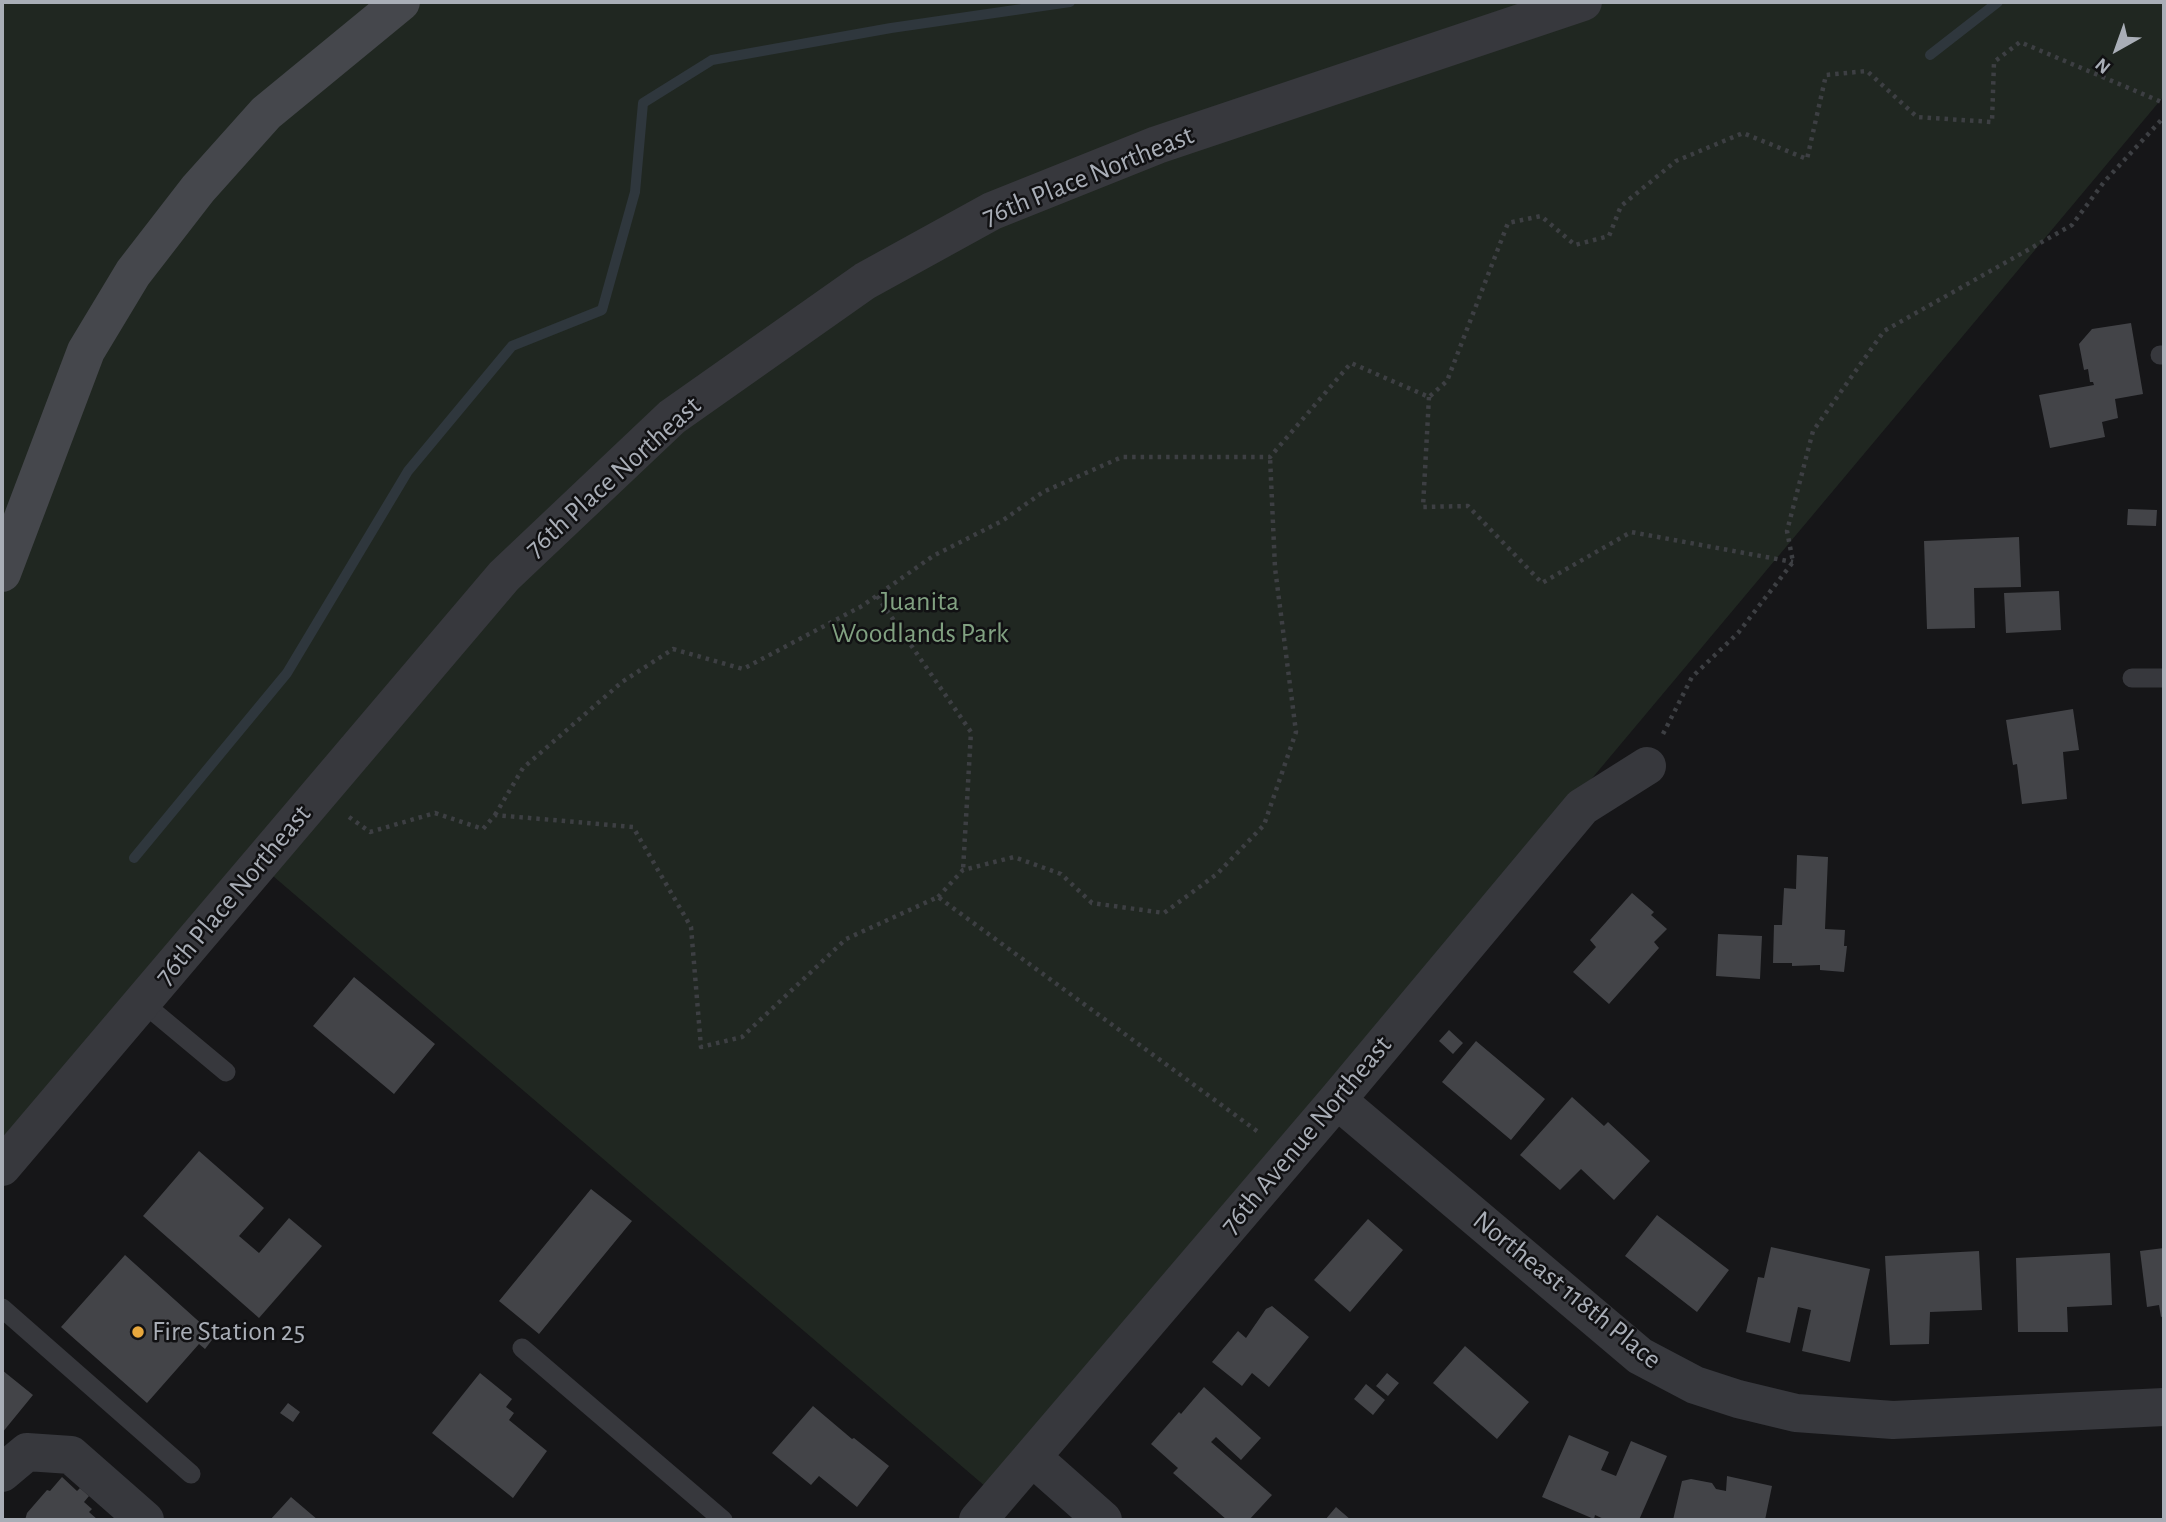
<!DOCTYPE html>
<style>
body{margin:0}
#map{position:relative;width:2166px;height:1522px;overflow:hidden;background:#161618;font-family:"Alegreya Sans",sans-serif}
canvas{display:block}
.frame{position:absolute;inset:0;border:4px solid #a9aeb7;pointer-events:none}
.north{position:absolute;left:2082px;top:14px;width:70px;height:70px;-webkit-text-stroke:5px #111113;paint-order:stroke;rotate:220deg;font-size:19px;font-weight:700;line-height:28px;text-align:center;color:#a9aeb7}
.north::after{content:'';display:block;margin:auto;width:24px;height:32px;background:#a9aeb7;clip-path:polygon(50% 0,100% 100%,50% 72%,0 100%)}
</style>
<div id="map">
<canvas width="2166" height="1522"></canvas>
<div class="frame"></div>
<div class="north">N</div>
</div>
<script>
const c = document.querySelector('canvas').getContext('2d');
c.lineJoin = 'round';
function fillPath(path, color) {
  c.fillStyle = color;
  c.fill(path, 'evenodd');
}
function poly(rows) {
  const path = new Path2D();
  for (const r of rows) {
    path.moveTo(r[0], r[1]);
    for (let i = 2; i < r.length; i += 2) path.lineTo(r[i], r[i + 1]);
  }
  return path;
}
function stroke(path, color, width, dash) {
  c.strokeStyle = color;
  c.lineWidth = width;
  c.lineCap = dash ? 'butt' : 'round';
  c.setLineDash(dash || []);
  c.stroke(path);
}
function label(font, color, halo, rows, align = 'center') {
  c.font = font + ' "Alegreya Sans",sans-serif';
  c.lineWidth = 5;
  c.setLineDash([]);
  c.textBaseline = 'middle';
  c.strokeStyle = halo;
  c.fillStyle = color;
  for (const [text, x, y, turn = 0] of rows) {
    c.save();
    c.translate(x, y);
    c.rotate((+turn || 0) * Math.PI / 180);
    c.textAlign = isNaN(turn) ? turn : align;
    if (halo) c.strokeText(text, 0, 0);
    c.fillText(text, 0, 0);
    c.restore();
  }
}
fillPath(poly([
 [2,2,2164,2,2164,96,993,1493,259,864,2,1167]
]), '#202721');
stroke(poly([
 [1930,55,1998,2],
 [134,858,287,673,408,471,512,346,602,310,635,192,643,103,712,60,891,28,1070,2]
]), '#2f373d', 10);
fillPath(poly([
 [2131,323,2143,394,2115,399,2118,418,2102,422,2105,437,2050,448,2039,395,2094,385,2093,382,2090,382,2088,369,2084,370,2079,344,2092,329],
 [2128,509,2157,510,2156,526,2127,525],
 [2019,537,2021,587,1974,588,1975,628,1927,629,1924,541],
 [2059,591,2061,630,2006,633,2004,593],
 [2073,709,2079,750,2063,752,2067,799,2022,804,2017,764,2013,765,2006,720],
 [1797,855,1828,857,1825,929,1845,930,1844,946,1847,946,1844,972,1820,970,1820,965,1792,966,1792,963,1773,963,1774,925,1782,925,1784,888,1796,889],
 [1632,893,1654,912,1651,915,1667,929,1654,942,1659,948,1609,1004,1573,972,1596,947,1590,940],
 [1718,934,1762,936,1760,979,1716,976],
 [354,977,435,1044,394,1094,313,1026],
 [1449,1030,1463,1043,1453,1054,1439,1041],
 [1476,1041,1545,1099,1511,1140,1442,1082],
 [1572,1097,1604,1126,1608,1122,1650,1161,1614,1200,1581,1169,1560,1190,1520,1155],
 [199,1151,264,1208,239,1236,259,1253,289,1218,322,1246,259,1318,143,1216],
 [591,1189,632,1221,539,1334,499,1301],
 [1657,1215,1729,1270,1697,1312,1625,1256],
 [1368,1219,1403,1250,1350,1312,1314,1280],
 [1771,1247,1870,1269,1850,1362,1802,1351,1811,1310,1798,1307,1790,1343,1746,1332,1758,1277,1764,1278],
 [2164,1248,2164,1316,2161,1317,2159,1305,2147,1307,2140,1251],
 [1979,1251,1982,1310,1930,1312,1929,1344,1890,1345,1885,1256],
 [2110,1253,2112,1305,2067,1307,2068,1332,2018,1332,2016,1258],
 [125,1255,215,1336,205,1349,199,1344,147,1403,61,1327],
 [1272,1306,1309,1337,1269,1387,1252,1373,1242,1386,1212,1362,1238,1331,1246,1338,1266,1309],
 [1465,1346,1529,1402,1497,1439,1433,1383],
 [2,1370,33,1395,2,1433],
 [480,1373,512,1399,506,1407,514,1413,509,1420,547,1451,513,1498,432,1433],
 [1387,1373,1399,1383,1388,1396,1376,1386],
 [1366,1384,1385,1400,1373,1415,1354,1399],
 [1204,1387,1261,1438,1241,1460,1216,1437,1211,1442,1272,1495,1249,1520,1227,1520,1173,1473,1178,1468,1151,1444,1179,1412,1181,1414],
 [288,1403,300,1412,293,1422,280,1413],
 [813,1406,852,1439,854,1438,889,1466,857,1507,819,1476,811,1485,772,1453],
 [1569,1435,1609,1452,1601,1470,1616,1476,1631,1441,1667,1456,1639,1520,1606,1520,1595,1515,1594,1519,1542,1497],
 [1727,1476,1772,1486,1765,1520,1673,1520,1682,1481,1691,1479,1712,1483,1716,1489,1726,1491],
 [62,1477,77,1491,80,1488,89,1496,84,1502,92,1509,89,1512,98,1520,25,1520,27,1513,47,1490,50,1491],
 [291,1497,318,1520,270,1520],
 [1336,1507,1351,1520,1325,1520]
]), '#434448');
stroke(poly([
 [1429,397,1423,507,1468,506,1542,583,1631,532,1793,562],
 [877,596,971,732,963,870],
 [1663,734,1692,677,1738,633,1793,562,1787,531,1813,431,1884,331,2072,225,2104,182,2164,117],
 [495,815,523,768,622,682,673,649,743,669,862,606,933,556,1002,521,1043,492,1122,457,1270,457,1351,363,1429,397,1447,381,1508,223,1541,216,1575,245,1609,236,1621,206,1676,161,1743,133,1807,159,1826,75,1867,71,1917,117,1992,122,1994,62,2020,42,2164,103],
 [349,817,370,832,435,813,483,829,495,815,633,827,691,927,701,1047,742,1037,846,939,938,897,1261,1134],
 [938,897,963,870,1014,857,1061,874,1092,903,1164,913,1217,874,1264,825,1296,732,1275,568,1270,457]
]), '#3d3f43', 4.5, [3.5, 5]);
stroke(poly([
 [2160,355,2164,355],
 [2132,678,2164,678],
 [142,1002,226,1072],
 [2,1308,191,1474],
 [522,1348,723,1520]
]), '#37383d', 19);
stroke(poly([
 [1337,1100,1640,1356,1695,1385,1738,1399,1796,1413,1893,1420,2164,1407],
 [2,1167,504,576,672,417,865,281,992,211,1157,145,1583,2],
 [1033,1458,1103,1520],
 [2,1473,27,1452,71,1455,145,1520],
 [978,1520,1337,1100,1582,807,1647,766]
]), '#37383d', 38);
stroke(poly([
 [2,573,86,351,133,273,198,189,266,113,401,2]
]), '#45474c', 38);
for (const [x, y, r, color] of [
 [138,1332,7,"#e8a83d"]
]) {
  const dot = new Path2D();
  dot.arc(x, y, r, 0, 2 * Math.PI);
  c.fillStyle = color;
  c.fill(dot);
  stroke(dot, '#111113', 2.5);
}
label('28px', '#a9aeb7', '#111113', [
 ["76th Place Northeast",1088,176,-22],
 ["76th Place Northeast",613,477,-42],
 ["76th Place Northeast",233,895,-50],
 ["76th Avenue Northeast",1306,1135,-50],
 ["Northeast 118th Place",1567,1290,39]
]);
label('28px', '#81a181', '#111113', [
 ["Juanita",920,602],
 ["Woodlands Park",920,634]
]);
label('28px', '#a9aeb7', '#111113', [
 ["Fire Station 25",152,1332]
], 'left');
</script>
